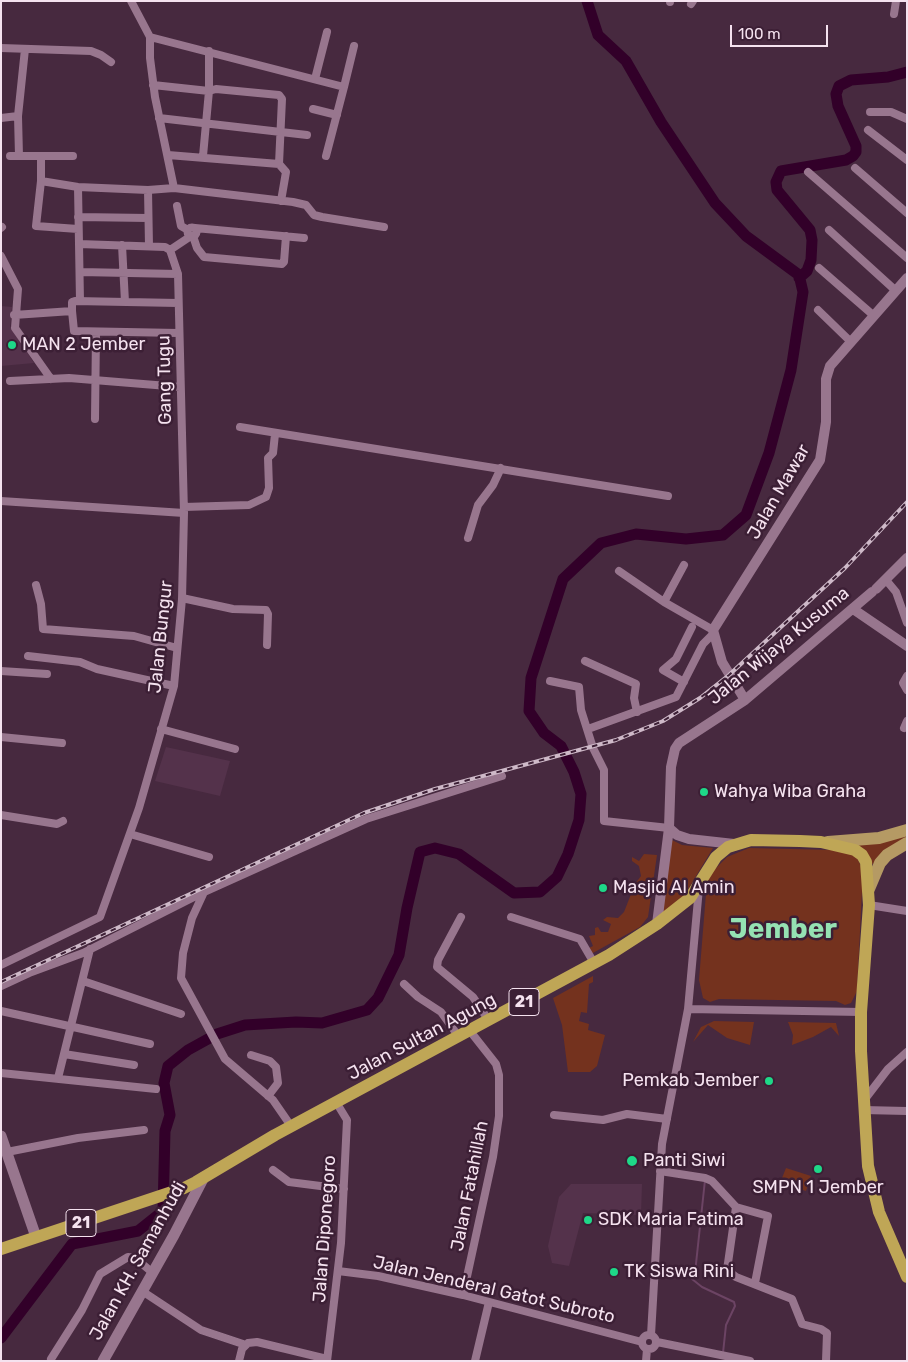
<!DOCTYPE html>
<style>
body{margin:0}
#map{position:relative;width:908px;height:1362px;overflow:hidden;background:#47293f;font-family:Rubik,sans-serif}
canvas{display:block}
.frame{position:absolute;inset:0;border:2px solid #f5e2ef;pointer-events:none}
.scale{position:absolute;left:730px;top:25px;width:98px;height:22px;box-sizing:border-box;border:2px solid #f5e2ef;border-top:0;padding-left:6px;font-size:15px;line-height:18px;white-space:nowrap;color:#f5e2ef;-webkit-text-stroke:4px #3c1f35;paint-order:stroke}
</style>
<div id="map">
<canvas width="908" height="1362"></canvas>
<div class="frame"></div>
<div class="scale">100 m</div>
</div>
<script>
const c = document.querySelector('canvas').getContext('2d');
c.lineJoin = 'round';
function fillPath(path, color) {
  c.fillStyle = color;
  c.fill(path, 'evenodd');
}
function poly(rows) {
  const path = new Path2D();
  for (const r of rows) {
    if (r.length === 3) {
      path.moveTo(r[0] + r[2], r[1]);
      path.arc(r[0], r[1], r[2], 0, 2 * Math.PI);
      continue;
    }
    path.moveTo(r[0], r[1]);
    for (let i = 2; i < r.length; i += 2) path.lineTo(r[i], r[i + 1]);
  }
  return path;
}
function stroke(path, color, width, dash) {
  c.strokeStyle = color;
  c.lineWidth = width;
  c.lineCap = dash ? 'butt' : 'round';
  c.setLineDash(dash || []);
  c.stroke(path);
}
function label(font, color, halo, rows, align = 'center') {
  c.font = font + ' Rubik,sans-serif';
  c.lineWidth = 5;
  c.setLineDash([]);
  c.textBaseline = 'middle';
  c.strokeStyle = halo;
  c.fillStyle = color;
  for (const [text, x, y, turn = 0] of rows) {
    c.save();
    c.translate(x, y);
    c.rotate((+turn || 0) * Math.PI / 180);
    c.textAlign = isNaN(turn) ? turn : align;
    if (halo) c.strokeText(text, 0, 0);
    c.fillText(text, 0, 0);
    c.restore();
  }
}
fillPath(poly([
 [1,306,12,307,10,326,34,363,1,366],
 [166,747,230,761,220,796,155,781],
 [571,1184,642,1184,641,1215,583,1213,569,1266,552,1263,548,1246,559,1197]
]), '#54324b');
fillPath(poly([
 [907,835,907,838,871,865,849,843],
 [670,839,682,845,713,848,684,896,660,916],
 [749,848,834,850,856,855,863,871,857,991,851,1003,845,1005,836,1001,719,999,710,1002,703,998,699,980,707,881,713,871,727,857],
 [644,854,657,855,648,917,640,927,591,954,589,948,593,946,589,936,595,935,595,928,598,927,601,932,608,932,611,924,603,920,607,917,618,918,624,912,635,884,641,876,639,866,632,861,632,857,639,861],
 [593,976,593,982,589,984,587,1013,581,1012,579,1021,589,1024,588,1030,605,1035,597,1066,590,1072,568,1072,562,1025,553,998],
 [714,1021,754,1022,750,1045,727,1038,708,1025,693,1042,701,1027],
 [788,1022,836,1023,839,1036,831,1027,813,1037,792,1045,793,1035],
 [786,1168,811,1176,806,1191,780,1183]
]), '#74321e');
stroke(poly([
 [705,1180,695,1273,692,1279,702,1287,734,1302,735,1306,726,1325,723,1353]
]), '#6c4464', 2);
stroke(poly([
 [799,278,807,271,811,260,812,240,810,230,777,190,776,182,781,171,846,160,853,156,856,152,856,146,838,106,836,94,839,86,851,80,888,77,907,72],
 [1,1338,72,1244,138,1231,163,1211,165,1131,170,1115,164,1083,168,1066,188,1050,217,1034,245,1025,296,1022,322,1023,367,1010,378,998,399,955,407,908,420,852,435,848,459,854,514,893,540,892,557,877,568,854,579,820,581,794,574,772,561,746,544,733,529,711,531,678,563,579,601,543,636,534,686,539,723,535,746,515,769,453,791,370,803,292,799,275,746,236,715,203,661,122,626,61,598,35,587,1]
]), '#320029', 11);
stroke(poly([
 [131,1,150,37,150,58,155,97,174,188],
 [670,2,670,1],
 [691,4,693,1],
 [894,14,896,1],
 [150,37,344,87,326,156],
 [1,48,91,51,101,55,111,62],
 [315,79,327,32],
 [153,85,209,91,209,51],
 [344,87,354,46],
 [313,109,337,115],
 [870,112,891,112,907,119],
 [1,118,18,116],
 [159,118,307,135],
 [868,130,907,160],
 [168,155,279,164,286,172,281,201],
 [10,156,73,156],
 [19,156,18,116,25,49],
 [41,156,41,181,36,226,78,229],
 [203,156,209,91,216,89,279,95,282,99,279,164],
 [855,168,907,213],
 [808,172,907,258],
 [41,181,78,187,148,190,174,188,293,202,306,205,314,215,322,217,384,227],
 [78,187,80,301],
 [148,190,149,246],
 [177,206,181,226,188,230],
 [78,217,148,218],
 [192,232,4.5],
 [1,228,2,227],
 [195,228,304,238],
 [829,230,895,290],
 [193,236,197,248,204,257,282,264,284,262,286,236],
 [122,245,125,302],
 [170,250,191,236],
 [1,256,18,289,15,328,51,379],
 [819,268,873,315],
 [80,272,178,274],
 [178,303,75,301,72,302,72,311,74,331,178,333],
 [818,310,850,341],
 [14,315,72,311],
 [10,381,69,378,180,387],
 [95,419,96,332],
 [240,427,668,496],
 [1,501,184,513],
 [184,507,249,505,266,497,269,488,268,458,273,453,275,434],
 [468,538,478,505,493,485,501,468],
 [619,571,664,602,713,630],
 [886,580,896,592,907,623],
 [36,585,41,604,43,629,134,636,177,648],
 [182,598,233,609,266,610,268,614,267,645],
 [664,602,684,565],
 [28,656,80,662,97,669,174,686],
 [585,661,636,684,634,698,637,712],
 [1,671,47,674],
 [907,676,903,683,907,690],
 [550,681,579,687,581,710,593,748,604,770,604,821,669,828],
 [684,682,663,670,676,659,692,627],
 [904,728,907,721],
 [161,729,235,749],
 [588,729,676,697,703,644,713,634],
 [1,737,62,743],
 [1,815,57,824,63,821],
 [130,834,209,857],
 [204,892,192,918,183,953,181,978,225,1059,273,1100,291,1126],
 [869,905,907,911],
 [461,917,438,960,437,967,473,997,489,1021],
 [511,917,580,939,594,963],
 [1,965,100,917,139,808,174,686,182,599,184,513,178,274,170,250,165,247,79,244],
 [83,981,181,1014],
 [404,984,418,997,441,1012,459,1037],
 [1,986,29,973,83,953,204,892,366,819,502,776],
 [688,1009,861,1012],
 [1,1011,150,1044],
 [64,1054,134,1065],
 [251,1055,270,1061,276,1067,278,1083,268,1096],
 [1,1073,156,1089],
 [58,1078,90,949],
 [865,1099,888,1069,907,1052],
 [863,1110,907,1111],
 [554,1115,603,1120,627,1114,667,1119],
 [7,1152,78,1138,144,1130],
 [273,1170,289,1182,344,1189],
 [660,1171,705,1178,712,1181,736,1207,727,1270,736,1277,792,1299,802,1324,821,1329,827,1333,826,1361],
 [736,1207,768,1216,755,1283],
 [338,1271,378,1276,463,1295,642,1342],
 [142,1291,201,1330,246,1345],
 [463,1295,493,1157,499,1116,499,1075,496,1064,470,1031],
 [649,1342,7],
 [651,1335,662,1144,688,1009,699,888],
 [657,1342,750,1361],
 [51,1359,82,1310,100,1274,128,1257,135,1258,153,1273],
 [239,1361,242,1349,248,1343,257,1342,327,1359],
 [327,1361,341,1243,347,1120,336,1102],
 [475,1361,489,1302],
 [646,1361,647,1349]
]), '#98768e', 8);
stroke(poly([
 [876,589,907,558],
 [853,609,907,646],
 [745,700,722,662,713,630,820,460,826,422,826,379,830,366,907,278],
 [669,828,677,835,689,839,734,844],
 [657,924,669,828,671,767,675,749,679,743,745,700,872,592]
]), '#98768e', 10);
stroke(poly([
 [1,1136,36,1237],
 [103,1361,174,1235,204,1177]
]), '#98768e', 11);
stroke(poly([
 [828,842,879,838,907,830],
 [869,889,880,863,887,855,907,843]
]), '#b59a64', 12);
stroke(poly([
 [1,1249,184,1188,196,1182,275,1135,609,955,657,924,690,898,716,857,728,847,751,840,800,841,821,842,855,850,862,855,866,862,869,905,861,1012,861,1051,868,1166,879,1212,907,1277]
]), '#bfa656', 12);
const rail = poly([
 [1,982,364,813,435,789,616,740,663,721,700,698,729,675,845,568,907,502]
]);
stroke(rail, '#ceb9c8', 4);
stroke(rail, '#3c1f35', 2, [5.5]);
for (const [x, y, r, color] of [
 [12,345,5,"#1ed888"],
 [704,792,5,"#1ed888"],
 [603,888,5,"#1ed888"],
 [769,1081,5,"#1ed888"],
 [632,1161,6,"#1ed888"],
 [818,1169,5,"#1ed888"],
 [588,1220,5,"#1ed888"],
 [614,1272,5,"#1ed888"]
]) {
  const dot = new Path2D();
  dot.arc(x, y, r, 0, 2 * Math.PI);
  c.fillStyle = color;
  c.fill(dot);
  stroke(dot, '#3c1f35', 2);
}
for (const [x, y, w] of [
 [524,1002,30],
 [81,1223,30]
]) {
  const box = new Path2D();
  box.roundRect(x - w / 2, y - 13.5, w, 27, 4);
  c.fillStyle = '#3c1f35';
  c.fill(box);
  stroke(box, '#f5e2ef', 1);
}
label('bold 16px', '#f5e2ef', null, [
 ["21",524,1002],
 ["21",81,1223]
]);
label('18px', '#f5e2ef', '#3c1f35', [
 ["MAN 2 Jember",22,345],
 ["Wahya Wiba Graha",714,792],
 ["Masjid Al Amin",613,888],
 ["Pemkab Jember",759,1081,"right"],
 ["Panti Siwi",643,1161],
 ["SMPN 1 Jember",818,1188,"center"],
 ["SDK Maria Fatima",598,1220],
 ["TK Siswa Rini",624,1272]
], 'left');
label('18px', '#f5e2ef', '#3c1f35', [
 ["Gang Tugu",165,380,-91],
 ["Jalan Mawar",779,492,-60],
 ["Jalan Bungur",161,637,-84],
 ["Jalan Wijaya Kusuma",779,646,-39],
 ["Jalan Sultan Agung",422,1037,-28],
 ["Jalan Fatahillah",470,1186,-79],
 ["Jalan Diponegoro",325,1229,-86],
 ["Jalan KH. Samanhudi",138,1261,-61],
 ["Jalan Jenderal Gatot Subroto",494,1290,13]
]);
label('bold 28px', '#95e2b3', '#3c1f35', [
 ["Jember",783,930]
]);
</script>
